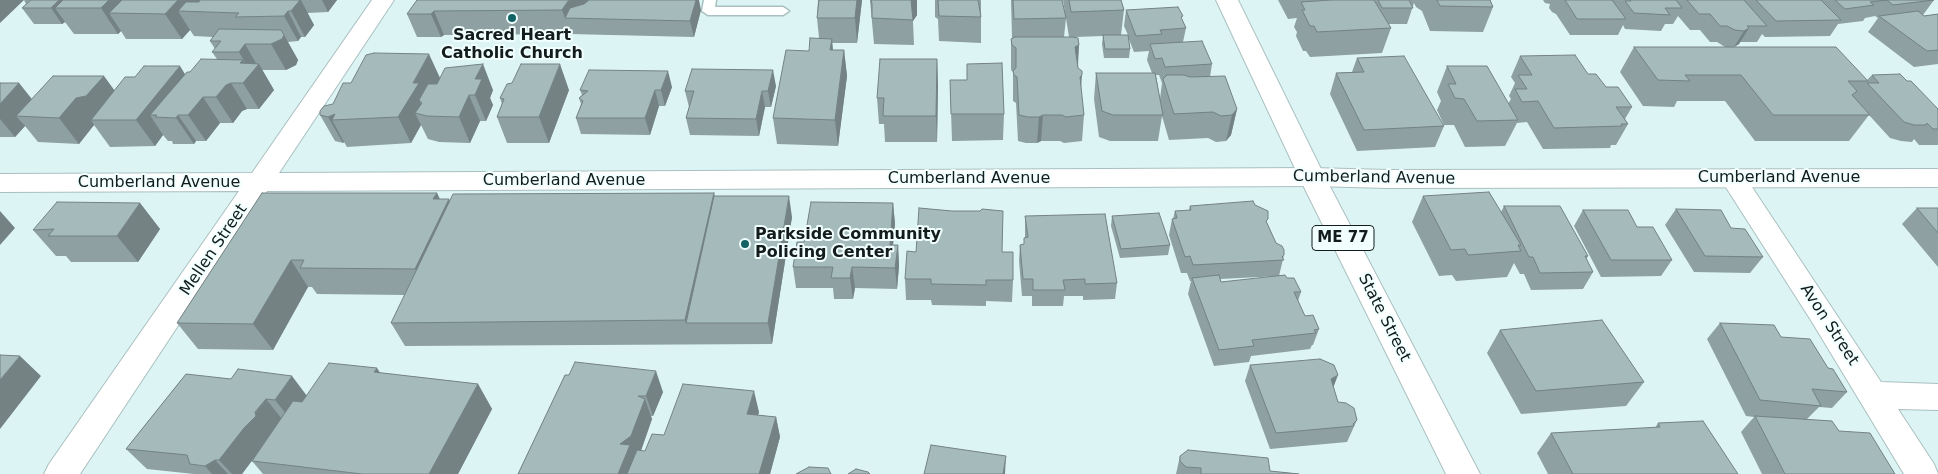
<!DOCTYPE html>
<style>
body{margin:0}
canvas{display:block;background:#ddf4f4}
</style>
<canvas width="1938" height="474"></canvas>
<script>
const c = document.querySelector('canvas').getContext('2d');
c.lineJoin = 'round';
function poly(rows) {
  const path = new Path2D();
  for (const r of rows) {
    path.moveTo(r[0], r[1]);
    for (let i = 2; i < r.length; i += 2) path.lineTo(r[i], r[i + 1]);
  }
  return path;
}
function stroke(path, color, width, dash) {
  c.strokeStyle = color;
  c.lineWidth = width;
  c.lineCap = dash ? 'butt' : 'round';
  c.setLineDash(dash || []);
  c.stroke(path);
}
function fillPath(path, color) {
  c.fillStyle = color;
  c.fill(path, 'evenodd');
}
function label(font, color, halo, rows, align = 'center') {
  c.font = font + ' "DejaVu Sans",sans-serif';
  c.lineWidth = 4;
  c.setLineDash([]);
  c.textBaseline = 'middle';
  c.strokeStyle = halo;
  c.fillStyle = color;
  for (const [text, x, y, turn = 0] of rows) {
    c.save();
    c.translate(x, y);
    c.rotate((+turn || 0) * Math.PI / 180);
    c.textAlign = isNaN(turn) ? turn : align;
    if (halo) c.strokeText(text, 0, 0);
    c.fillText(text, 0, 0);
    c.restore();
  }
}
const lane = poly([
 [704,0,716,0,715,7,783,7,789,11,783,15,708,15,702,11,704,0]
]);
const street = poly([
 [372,0,394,0,279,173,1312,168,1321,171,1325,177,1321,183,1312,186,267,191,80,474,44,474,49,464,239,191,0,192,0,174,252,173,372,0],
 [1733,169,1742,172,1881,382,1938,384,1938,410,1898,409,1934,464,1938,474,1904,474,1812,322,1720,178,1724,172,1733,169]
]);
const secondary = poly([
 [1312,168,1388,170,1938,169,1938,187,1388,188,1312,186,1303,183,1299,177,1303,171,1312,168]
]);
const primary = poly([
 [1216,0,1238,0,1325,177,1480,474,1446,474,1299,177,1216,0]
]);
stroke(lane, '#aac0c0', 3);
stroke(street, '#aac0c0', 2);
stroke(secondary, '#aac0c0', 2);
stroke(primary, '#aac0c0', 2);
fillPath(lane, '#fff');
fillPath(street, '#fff');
fillPath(secondary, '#fff');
fillPath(primary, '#fff');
fillPath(poly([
 [0,0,337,0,328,12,307,13,314,25,305,37,301,37,298,41,288,42,298,60,296,65,286,70,262,70,274,90,259,109,247,109,242,111,233,123,220,123,206,141,196,141,194,144,173,144,172,141,168,141,163,135,155,146,110,147,94,125,79,144,38,142,25,126,15,137,0,137,0,83,19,83,32,99,115,90,185,74,217,59,212,52,215,49,210,41,213,37,194,36,190,30,182,39,126,39,121,31,118,34,74,34,65,22,62,24,34,24,22,8,26,4,24,0],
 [417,0,701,10,694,37,570,34,444,35,441,37,417,37,407,14],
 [818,0,862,0,857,43,832,43,833,50,844,50,847,76,838,146,777,144,773,118,809,51,819,38,817,18],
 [870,0,917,0,917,15,913,21,914,45,874,44],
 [935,0,981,0,981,43,939,41,938,19,935,17],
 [1011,0,1062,0,1066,18,1064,37,1069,37,1063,0,1121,0,1124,10,1121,35,1128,35,1124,26,1126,10,1183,22,1186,28,1183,42,1212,64,1210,77,1237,109,1231,135,1226,141,1216,142,1208,138,1169,140,1162,116,1158,141,1110,141,1099,137,1094,99,1096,73,1152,73,1147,60,1149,51,1134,52,1128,37,1130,49,1129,58,1104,58,1102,44,1103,36,1075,37,1079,45,1078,68,1084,115,1082,141,1064,143,1060,141,1041,141,1037,143,1026,143,1018,141,1016,103,1013,101,1013,72,1011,70,1011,39,1012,38],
 [1156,75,1159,75,1162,83,1160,99],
 [1278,0,1490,0,1493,7,1483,32,1430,31,1422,11,1416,7,1414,3,1407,24,1388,24,1391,28,1382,53,1310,57,1306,51,1303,51,1296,36,1297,32,1294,27,1297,18,1288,19],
 [1543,0,1934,0,1923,15,1924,16,1938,14,1938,64,1914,67,1868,32,1878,18,1875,16,1865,18,1863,21,1838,24,1830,36,1765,37,1762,34,1757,42,1740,42,1739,44,1734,47,1867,80,1872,75,1907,81,1938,109,1938,145,1919,145,1914,139,1912,142,1901,141,1890,138,1869,115,1849,141,1755,141,1725,101,1677,101,1674,107,1643,106,1620,72,1634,47,1725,47,1717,42,1710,42,1700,30,1690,30,1678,16,1673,24,1665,24,1661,31,1625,29,1623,25,1618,35,1570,35,1556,14,1552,12,1549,8,1550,4,1545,3],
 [1520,56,1588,74,1632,107,1625,119,1628,124,1616,145,1611,145,1610,148,1543,149,1527,122,1517,123,1505,146,1465,147,1454,125,1444,125,1437,110,1441,101,1437,92,1447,66,1508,104,1511,99,1509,96,1515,83,1511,77],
 [1357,58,1444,126,1435,147,1357,151,1330,94,1336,73,1352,72],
 [937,59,938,85,937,142,885,142,884,124,879,124,877,98],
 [440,78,493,90,490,98,493,105,486,121,480,121,470,143,439,142,428,139,421,125,411,143,347,147,344,142,343,143,335,141,320,115],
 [950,80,1004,114,1003,140,952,141],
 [776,86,771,107,765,107,759,136,690,135,686,118,689,107,685,91],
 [672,87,665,106,659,106,650,135,581,134,576,118,581,104,579,98,582,95,580,90],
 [569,90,549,143,507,143,497,117,502,104,500,98],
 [262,193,437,193,440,199,449,201,714,193,714,196,792,217,772,344,405,346,391,323,405,295,317,294,312,287,308,287,273,350,198,349,177,323],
 [1423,196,1501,212,1504,206,1588,256,1586,260,1593,272,1583,289,1531,290,1524,274,1520,274,1514,263,1507,277,1456,281,1452,275,1439,276,1412,222],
 [140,203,160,229,138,262,71,262,66,256,56,256,33,230],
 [893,203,895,224,893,245,898,245,899,266,897,289,855,288,853,299,834,299,833,288,796,288,793,267,804,242],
 [1255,205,1267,223,1276,243,1284,255,1279,276,1220,279,1221,282,1287,278,1301,292,1298,301,1305,316,1319,329,1313,345,1312,345,1310,349,1251,356,1249,362,1214,366,1188,294,1191,281,1190,281,1187,273,1181,273,1169,235,1172,219,1173,219,1175,211,1189,210,1190,206],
 [1917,208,1938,208,1938,267,1902,224],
 [1676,209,1763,257,1750,273,1694,272,1665,225],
 [1583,210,1672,260,1661,276,1601,277,1574,226],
 [1025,216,1117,283,1115,299,1083,300,1083,296,1064,296,1063,306,1032,306,1032,296,1022,296,1019,261,1020,245,1024,244,1024,238,1025,238],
 [1112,216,1170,245,1168,255,1120,258,1111,226],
 [1002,252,1013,280,1012,302,986,301,986,306,932,305,931,300,906,300,905,279],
 [1720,323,1781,337,1828,368,1847,392,1832,408,1819,407,1807,419,1839,431,1895,474,1762,474,1741,432,1754,417,1746,416,1707,339],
 [1500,330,1644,382,1626,406,1521,414,1487,353],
 [1250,365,1333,387,1338,402,1357,420,1347,442,1270,449,1245,381],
 [380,373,478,384,492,409,458,474,263,474,252,461,242,474,194,474,147,469,126,449,186,374,306,396],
 [565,375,663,392,653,416,651,416,652,419,641,451,645,451,664,435,759,412,758,415,776,417,780,437,770,474,518,474],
 [1658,423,1738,474,1548,474,1537,453,1551,433,1655,428],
 [1180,456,1270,471,1299,474,1176,474]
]), '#8ea0a1');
fillPath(poly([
 [0,0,24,0,0,23],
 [59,0,87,0,55,8,65,22,62,24,51,8],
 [109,0,150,0,109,13,121,31,118,34,101,8],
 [178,0,216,0,178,11,190,30,182,39,165,14],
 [300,0,301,0,314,25,305,37,291,11],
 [322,0,337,0,328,12],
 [571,0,601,0,565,18,562,10,568,1],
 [696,0,699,0,701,10,694,37,690,21],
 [857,0,862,0,857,43,855,18],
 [911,0,917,0,917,15,913,21],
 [288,11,301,37,298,41,284,16],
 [434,11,444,35,441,37,431,14],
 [1749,28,1739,44,1734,47,1744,31],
 [284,35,298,60,296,65,286,70,271,44],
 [832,39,834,64,830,50],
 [245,44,257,65,259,64,274,90,259,109,243,83,240,63,243,60,251,73,239,52],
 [1079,45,1077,70,1075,47],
 [844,50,847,76,838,146,835,120],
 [429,54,441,80,422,103,419,100,426,115,415,113,421,125,411,143,398,117,413,83],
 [937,59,938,85,937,142,936,116],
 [483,64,493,90,490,98,493,105,486,121,475,95,475,79],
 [560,64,569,90,549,143,539,117],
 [180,66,196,92,178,115,196,141,194,144,176,118,150,115,163,135,155,146,136,120],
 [773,70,776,86,771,107,768,91],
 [668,71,672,87,665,106,661,90],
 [1082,75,1080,101,1080,77],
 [104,76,123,102,93,120,76,98],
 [19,83,39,109,16,116,25,126,15,137,0,119,0,104],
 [231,83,247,109,242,111,233,123,216,97,226,85],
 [655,90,659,106,650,135,645,118],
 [762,91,765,107,759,136,756,119],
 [469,95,480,121,470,143,459,117],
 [203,97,220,123,206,141,188,115],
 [76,98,93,120,91,120,94,125,79,144,59,118],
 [1237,109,1231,135,1226,141,1232,115],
 [335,114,332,120,344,142,343,143,328,117],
 [1043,115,1041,141,1037,143,1039,117],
 [437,193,444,209,449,199,461,226,430,295,415,269,433,199],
 [714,193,719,217,686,323,685,320],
 [789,196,792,217,772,344,768,323],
 [140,203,160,229,138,262,117,236],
 [893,203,895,224,891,266,890,245],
 [0,211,15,228,0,245],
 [898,245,899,266,897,289,895,268],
 [291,260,308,287,273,350,253,324],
 [852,267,855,288,853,299,850,278],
 [20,356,41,376,0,429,0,380],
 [377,368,393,393,374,372],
 [656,371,663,392,653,416,646,396],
 [1338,375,1332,391,1331,379],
 [292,376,307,396,291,420,275,400],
 [478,384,492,409,458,474,429,474],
 [754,391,759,412,752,434,747,414],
 [266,399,282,419,242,474,232,474,219,460],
 [645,399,652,419,639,456,635,474,618,474,620,444],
 [776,417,780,437,770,474,759,474],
 [1006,456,1005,474,1003,474],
 [215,460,228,474,212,474,205,466]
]), '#748283');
const building = poly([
 [31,0,59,0,51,8,22,8,31,0],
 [63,0,109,0,101,8,55,8,63,0],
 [122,0,178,0,165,14,109,13,122,0],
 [200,0,300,0,291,11,288,11,284,16,235,17,239,13,178,11,186,2,199,2,200,0],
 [417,0,571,0,568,1,562,10,434,11,431,14,407,14,417,0],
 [589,0,696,0,690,21,565,18,570,8,584,4,589,0],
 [819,0,857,0,855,18,817,18,819,0],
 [871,0,911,0,913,20,872,18,872,4,871,0],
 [938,0,978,0,981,17,939,16,938,0],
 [1013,0,1062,0,1066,18,1014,19,1013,0],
 [1069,0,1121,0,1124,10,1071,12,1069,0],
 [1331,0,1374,0,1391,28,1317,32,1314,26,1310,26,1302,10,1305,10,1301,2,1331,0],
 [1378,0,1409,0,1413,8,1382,8,1378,0],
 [1437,0,1490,0,1493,7,1440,6,1437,0],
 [1565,0,1612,0,1626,19,1577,19,1565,0],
 [1630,0,1676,0,1682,8,1665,8,1670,15,1634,13,1625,1,1631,1,1630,0],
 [1687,0,1744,0,1767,26,1747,26,1749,28,1744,31,1735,30,1727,26,1720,26,1710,14,1699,14,1687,0],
 [1756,0,1821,0,1841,20,1776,21,1756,0],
 [1835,0,1934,0,1893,5,1887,0,1870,2,1874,5,1845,9,1835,0],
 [1178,7,1183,16,1181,17,1186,28,1160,30,1162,34,1136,36,1126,10,1178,7],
 [1918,11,1924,16,1938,14,1938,50,1927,51,1879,16,1918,11],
 [219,29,281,30,284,35,282,39,271,44,245,44,239,52,212,52,221,41,210,41,219,29],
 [1103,35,1128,35,1130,49,1105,49,1103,35],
 [1015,37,1073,37,1078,38,1079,45,1075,47,1078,68,1082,71,1082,75,1080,77,1084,115,1066,117,1062,115,1043,115,1039,117,1028,117,1019,115,1017,77,1014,75,1013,71,1016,68,1016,48,1012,45,1011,39,1015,37],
 [810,38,832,39,830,50,844,50,835,120,773,118,786,50,809,51,810,38],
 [1202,41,1212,64,1165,67,1162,58,1155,59,1150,44,1202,41],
 [1634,47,1836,47,1868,81,1848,81,1857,91,1852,95,1870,115,1773,115,1741,75,1685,75,1690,81,1658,80,1634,47],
 [374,53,429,54,413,83,419,83,398,117,332,120,335,114,328,117,320,115,320,111,324,106,333,104,343,83,351,83,366,55,374,53],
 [1575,55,1588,74,1596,74,1606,87,1618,87,1632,107,1616,107,1628,124,1621,124,1622,126,1554,128,1538,101,1522,102,1515,89,1527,89,1518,75,1532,75,1520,56,1575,55],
 [1404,56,1444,126,1364,130,1336,73,1364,72,1357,58,1404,56],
 [201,59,243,60,240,63,259,64,243,83,231,83,226,85,216,97,203,97,188,115,178,115,176,118,155,117,157,115,150,115,187,72,190,72,201,59],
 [880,59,937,59,936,116,883,116,884,98,877,98,880,59],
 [1002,63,1004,114,951,114,950,80,967,80,967,64,1002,63],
 [483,64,475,79,482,79,475,95,469,95,459,117,427,116,415,113,422,103,419,100,428,84,437,84,445,68,483,64],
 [521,64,560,64,539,117,497,117,504,99,500,98,507,84,512,83,521,64],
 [144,66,180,66,136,120,91,120,125,77,135,77,144,66],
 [1447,66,1487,66,1518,120,1477,121,1464,99,1455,98,1448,84,1456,84,1447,66],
 [692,69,773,70,768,91,762,91,756,119,686,118,694,91,685,91,692,69],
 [589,70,668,71,661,90,655,90,645,118,576,118,583,101,579,98,588,91,580,90,589,70],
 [1096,73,1155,73,1163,115,1113,115,1102,111,1096,73],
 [1900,74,1907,81,1911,81,1938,109,1938,129,1933,129,1927,123,1926,125,1914,125,1904,122,1867,83,1879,83,1872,75,1900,74],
 [1167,75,1184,75,1190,77,1225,76,1237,109,1232,115,1221,116,1213,112,1174,114,1163,79,1167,75],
 [53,76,104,76,86,96,76,98,59,118,16,116,53,76],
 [0,83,19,83,0,104,0,83],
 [1489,192,1521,245,1518,245,1521,251,1468,255,1465,249,1451,250,1423,196,1489,192],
 [262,193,437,193,433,199,449,199,415,269,300,268,304,260,291,260,253,324,177,323,262,193],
 [714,193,685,320,391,323,453,194,714,193],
 [714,196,789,196,768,323,686,323,714,196],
 [1253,201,1255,205,1268,211,1268,219,1266,221,1276,243,1282,246,1284,250,1284,255,1282,257,1284,260,1193,265,1190,256,1185,257,1172,219,1177,218,1175,211,1191,210,1190,206,1253,201],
 [57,202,140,203,117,236,48,236,54,229,33,230,57,202],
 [811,202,893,203,890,245,898,245,895,268,852,267,850,278,831,278,833,267,793,267,797,242,804,242,811,202],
 [1504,206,1560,206,1588,256,1585,256,1593,272,1540,273,1533,257,1529,257,1504,206],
 [919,208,952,211,980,211,982,209,1003,211,1002,252,1013,252,1013,280,986,280,986,285,931,284,931,279,905,279,907,251,916,252,919,208],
 [1917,208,1938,208,1938,233,1917,208],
 [1676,209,1721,210,1731,228,1745,229,1763,257,1705,256,1676,209],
 [1583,210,1628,210,1637,227,1653,227,1672,260,1611,260,1583,210],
 [1159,213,1170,245,1121,249,1112,216,1159,213],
 [1105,214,1117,283,1085,284,1085,279,1063,280,1065,290,1033,290,1033,279,1023,279,1020,245,1024,244,1024,238,1028,237,1025,216,1105,214],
 [1219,275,1221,282,1285,275,1287,278,1294,278,1301,292,1294,292,1305,316,1313,315,1319,329,1314,330,1316,333,1252,340,1254,346,1219,350,1192,278,1219,275],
 [1602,320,1644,382,1536,391,1500,330,1602,320],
 [1720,323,1774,325,1781,337,1810,339,1828,368,1833,369,1847,392,1812,389,1821,406,1760,400,1720,323],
 [0,355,20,356,0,380,0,355],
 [1320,359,1334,365,1338,375,1331,379,1338,402,1346,403,1354,408,1357,420,1353,424,1354,426,1276,433,1250,365,1320,359],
 [575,362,656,371,646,396,638,396,645,399,631,436,620,444,630,445,618,474,518,474,565,375,569,375,575,362],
 [329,363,377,368,374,372,478,384,429,474,362,474,252,461,293,401,302,402,329,363],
 [238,369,292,376,275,400,266,399,255,412,256,416,244,428,219,460,215,460,205,466,190,464,187,455,126,449,186,374,231,379,238,369],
 [683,384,754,391,747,414,776,417,759,474,627,474,637,450,645,451,652,434,664,435,683,384],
 [1755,416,1832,421,1839,431,1870,433,1895,474,1785,474,1755,416],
 [1703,421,1738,474,1573,474,1551,433,1660,427,1658,423,1703,421],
 [931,445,1006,456,1003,474,924,474,931,445],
 [1188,450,1268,458,1270,471,1299,474,1201,474,1201,468,1186,467,1180,461,1180,456,1188,450],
 [809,467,828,468,831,474,796,474,809,467],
 [856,469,868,472,870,474,848,474,856,469]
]);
fillPath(building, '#a5babb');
stroke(building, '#748283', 1);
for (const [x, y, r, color] of [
 [512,18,5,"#136365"],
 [745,244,5,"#136365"]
]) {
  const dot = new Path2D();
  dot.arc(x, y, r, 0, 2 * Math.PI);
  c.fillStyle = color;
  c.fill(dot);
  stroke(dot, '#f1ffff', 2);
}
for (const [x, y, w] of [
 [1343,238,62]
]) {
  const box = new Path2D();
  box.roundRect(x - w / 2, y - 12.5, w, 25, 4);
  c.fillStyle = '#f1ffff';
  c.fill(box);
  stroke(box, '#131b1b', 1);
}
label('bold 15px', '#131b1b', null, [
 ["ME 77",1343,238]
]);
label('bold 16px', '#131b1b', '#f1ffff', [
 ["Sacred Heart",512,36],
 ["Catholic Church",512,54],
 ["Parkside Community",755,235,"left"],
 ["Policing Center",755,253,"left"]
]);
label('16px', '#131b1b', '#f1ffff', [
 ["Cumberland Avenue",1374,178,1],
 ["Cumberland Avenue",1779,178],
 ["Cumberland Avenue",969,179],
 ["Cumberland Avenue",564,181],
 ["Cumberland Avenue",159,183],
 ["Mellen Street",214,250,-56],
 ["State Street",1384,318,63],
 ["Avon Street",1829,325,57]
]);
</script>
